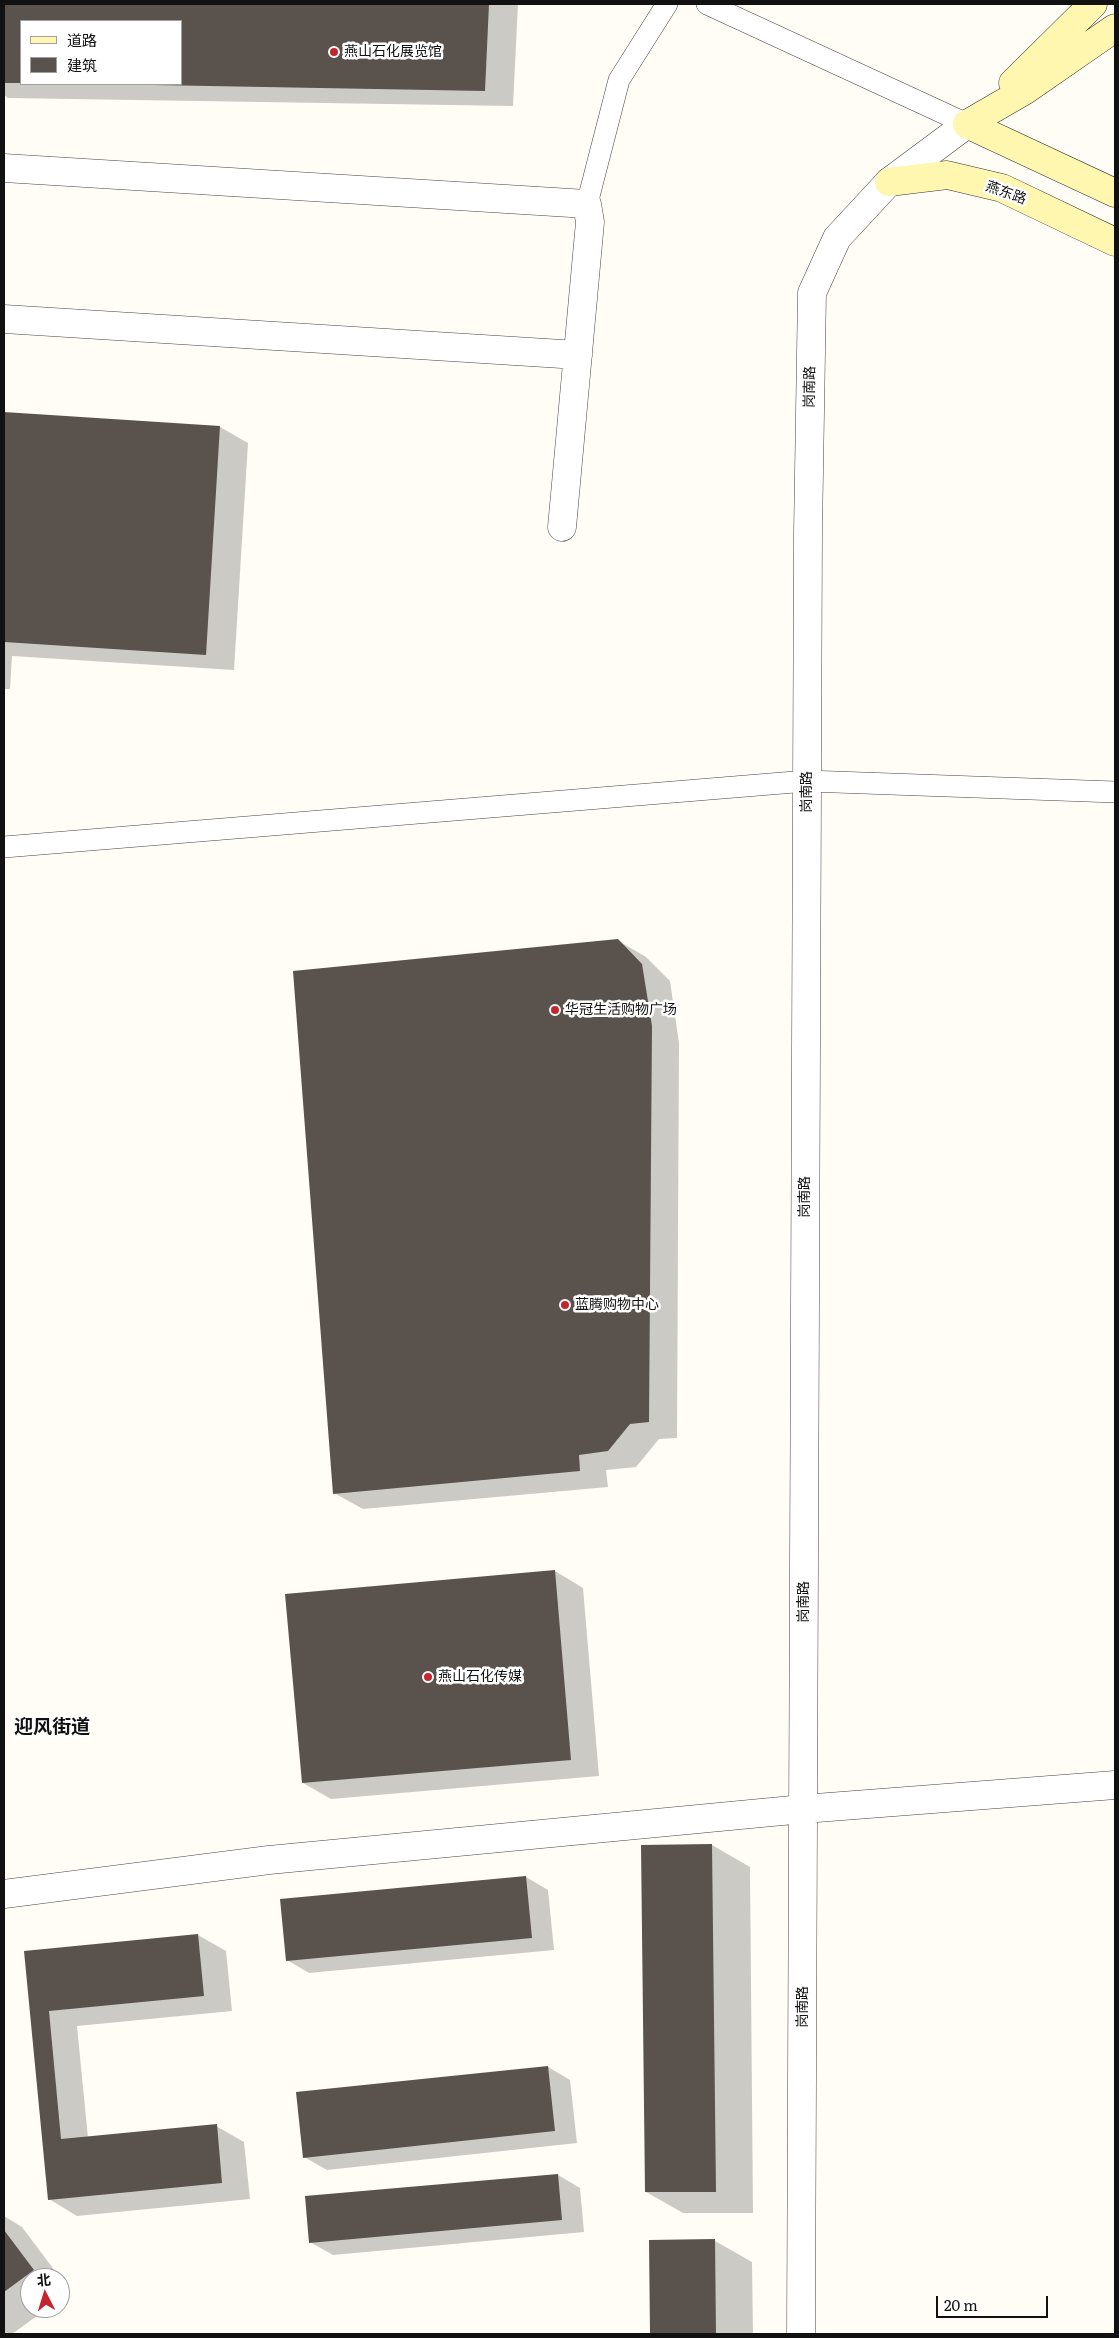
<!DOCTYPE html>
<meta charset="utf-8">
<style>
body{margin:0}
#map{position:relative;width:1119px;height:2338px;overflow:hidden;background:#fffdf5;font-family:Literata,"Noto Sans SC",serif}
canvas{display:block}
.frame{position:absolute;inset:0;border:5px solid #111;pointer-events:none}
.legend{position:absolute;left:20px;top:20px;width:162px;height:65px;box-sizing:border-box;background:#fff;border:1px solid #a0a0a0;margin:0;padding:6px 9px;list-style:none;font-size:15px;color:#111}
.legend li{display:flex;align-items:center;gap:10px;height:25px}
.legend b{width:25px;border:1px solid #a0a0a0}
.north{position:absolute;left:20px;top:2268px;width:50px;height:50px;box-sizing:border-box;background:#fff;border:1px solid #a0a0a0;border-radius:50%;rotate:355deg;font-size:14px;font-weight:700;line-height:20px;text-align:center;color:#111}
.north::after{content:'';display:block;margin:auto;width:18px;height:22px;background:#c4262e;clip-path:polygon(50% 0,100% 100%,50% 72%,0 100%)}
.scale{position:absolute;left:936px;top:2296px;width:112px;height:22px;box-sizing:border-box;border:2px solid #111;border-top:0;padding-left:6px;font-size:15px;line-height:18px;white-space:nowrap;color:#111;-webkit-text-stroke:4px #fff;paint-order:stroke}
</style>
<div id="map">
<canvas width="1119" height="2338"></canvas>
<div class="frame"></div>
<ul class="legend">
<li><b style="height:6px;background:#fff6b0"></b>道路</li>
<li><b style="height:14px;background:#5a524d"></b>建筑</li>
</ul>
<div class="north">北</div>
<div class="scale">20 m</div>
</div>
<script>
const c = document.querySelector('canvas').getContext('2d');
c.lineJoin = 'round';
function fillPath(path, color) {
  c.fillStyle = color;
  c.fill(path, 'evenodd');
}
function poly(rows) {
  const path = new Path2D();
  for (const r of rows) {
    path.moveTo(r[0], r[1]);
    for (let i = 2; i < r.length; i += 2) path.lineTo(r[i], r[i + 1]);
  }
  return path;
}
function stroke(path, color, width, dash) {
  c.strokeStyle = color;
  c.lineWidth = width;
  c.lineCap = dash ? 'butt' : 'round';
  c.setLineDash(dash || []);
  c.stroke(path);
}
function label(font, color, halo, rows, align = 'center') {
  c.font = font + ' Literata,"Noto Sans SC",serif';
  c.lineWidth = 5;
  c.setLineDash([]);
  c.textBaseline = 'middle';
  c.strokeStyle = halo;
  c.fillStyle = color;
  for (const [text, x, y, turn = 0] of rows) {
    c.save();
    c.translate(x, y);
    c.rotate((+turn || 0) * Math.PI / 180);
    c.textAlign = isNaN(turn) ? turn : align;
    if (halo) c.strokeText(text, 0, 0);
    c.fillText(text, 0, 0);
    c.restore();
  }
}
fillPath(poly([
 [4,4,518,4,513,106,8,98,4,95],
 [21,21,181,21,181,84,21,84],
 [4,413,220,427,248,443,234,670,12,656,10,689,4,689],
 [617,940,646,957,670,981,679,1043,677,1438,659,1439,636,1467,606,1470,608,1487,363,1509,334,1493],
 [555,1571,583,1588,599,1776,331,1799,303,1783],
 [712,1845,750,1867,753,2213,683,2213,646,2192,642,1846],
 [526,1877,548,1890,554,1950,309,1973,287,1960,281,1900],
 [198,1935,226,1951,232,2011,77,2026,88,2138,216,2126,244,2142,250,2199,77,2216,49,2199,26,1952],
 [548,2067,570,2080,577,2143,327,2170,304,2157],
 [558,2175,580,2188,584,2232,333,2255,310,2242],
 [4,2216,22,2227,70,2291,60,2299,60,2278,30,2278,30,2308,48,2308,12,2334,4,2334],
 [650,2241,715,2241,752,2262,753,2334,651,2334]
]), '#0003');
fillPath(poly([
 [4,4,489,4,485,91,154,85,154,84,181,84,181,21,21,21,21,83,4,83],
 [4,412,220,426,206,655,4,642],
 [618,939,642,964,652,1026,649,1422,630,1424,608,1451,579,1455,580,1471,333,1494,293,971],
 [555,1570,571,1760,302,1783,285,1594],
 [712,1844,716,2192,645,2192,641,1845],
 [526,1876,532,1938,286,1961,280,1899],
 [198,1934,204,1996,49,2011,61,2139,217,2124,222,2183,48,2200,24,1951],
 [548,2066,555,2131,303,2158,296,2092],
 [558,2174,562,2220,309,2243,305,2196],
 [4,2230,34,2270,4,2292],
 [715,2239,716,2334,650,2334,649,2240]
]), '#5a524d');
const lane = poly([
 [707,4,967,124],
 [587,204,619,80,667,4],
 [4,847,807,781,1115,792]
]);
const street = poly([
 [4,168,587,204,590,222,562,527],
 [4,319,578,355],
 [4,1894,269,1860,803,1809,1115,1785],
 [801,2334,808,532,812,293,837,238,889,182,967,124]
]);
const secondary = poly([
 [1013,83,1093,4],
 [967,124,1024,91,1115,28],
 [967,124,1115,193],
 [889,182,947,175,1002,188,1115,242]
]);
stroke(lane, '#444', 22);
stroke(street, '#444', 29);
stroke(secondary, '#333', 29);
stroke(lane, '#fff', 21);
stroke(street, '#fff', 28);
stroke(secondary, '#fff6b0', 28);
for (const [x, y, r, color] of [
 [334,52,5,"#c4262e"],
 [555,1010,5,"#c4262e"],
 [565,1305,5,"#c4262e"],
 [428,1677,5,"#c4262e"]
]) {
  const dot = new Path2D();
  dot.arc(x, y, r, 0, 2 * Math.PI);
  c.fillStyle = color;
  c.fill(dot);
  stroke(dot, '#fff', 2);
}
label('14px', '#111', '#fff', [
 ["燕山石化展览馆",344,52],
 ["华冠生活购物广场",565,1010],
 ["蓝腾购物中心",575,1305],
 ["燕山石化传媒",438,1677]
], 'left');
label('14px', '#111', '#fff', [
 ["燕东路",1006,193,20],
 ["岗南路",810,387,-89],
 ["岗南路",807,792,-90],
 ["岗南路",805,1197,-90],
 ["岗南路",804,1602,-90],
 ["岗南路",803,2007,-90]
]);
label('bold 19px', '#111', '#fff', [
 ["迎风街道",52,1727]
]);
</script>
